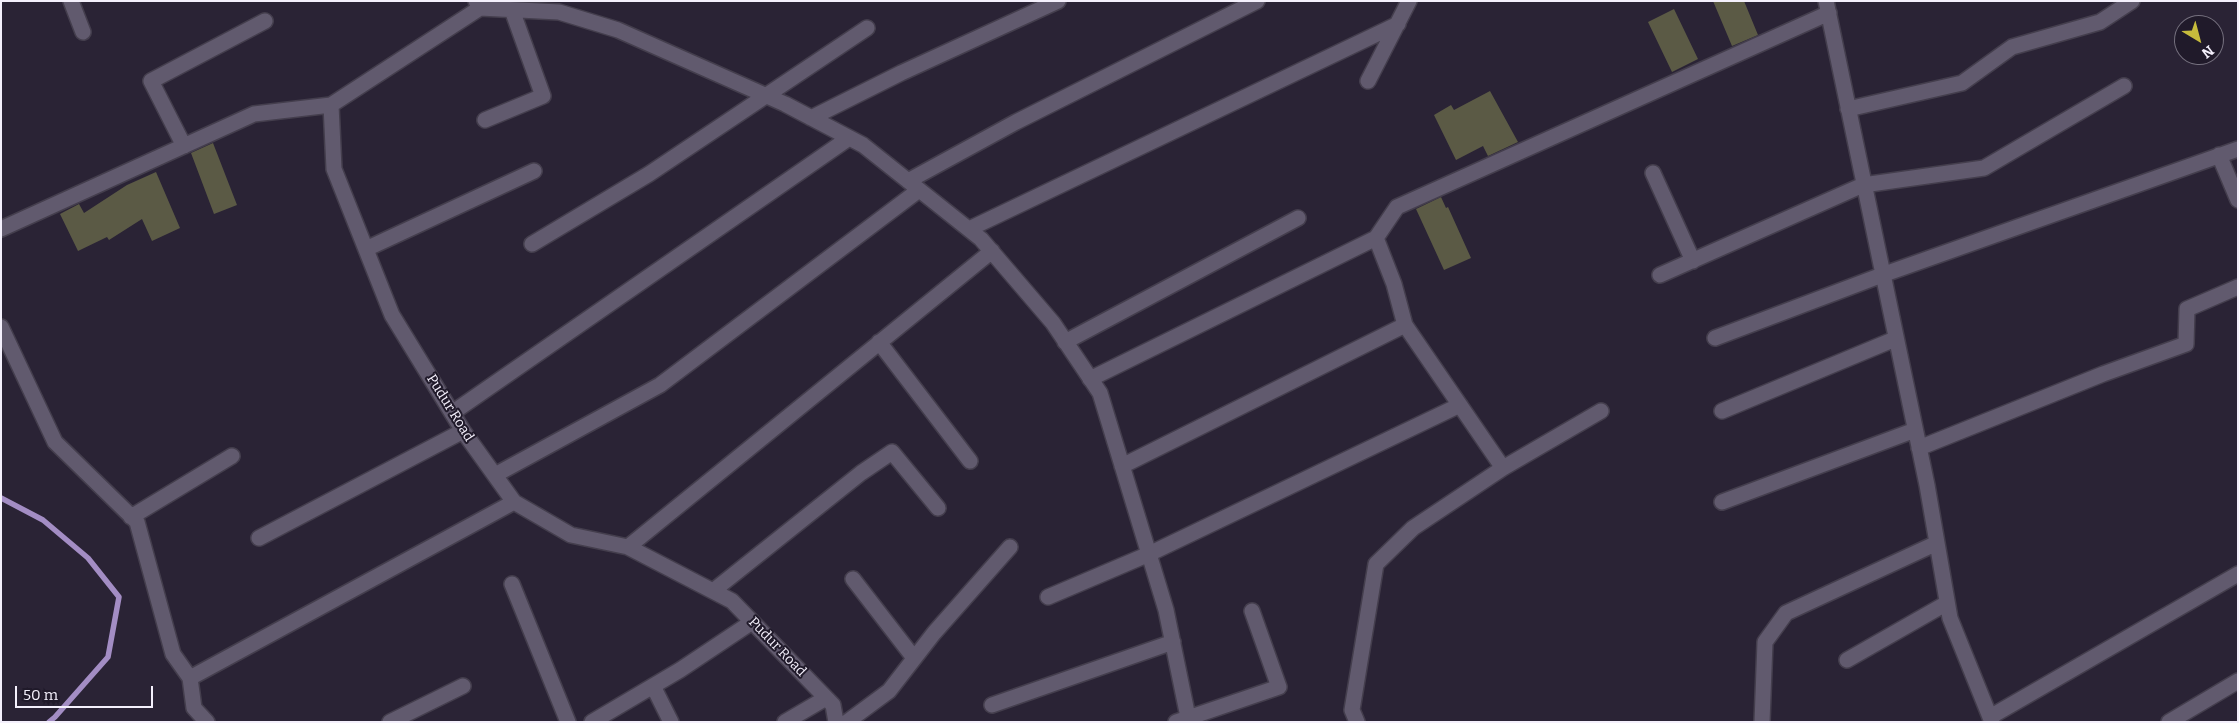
<!DOCTYPE html>
<style>
body{margin:0}
#map{position:relative;width:2239px;height:723px;overflow:hidden;background:#2a2335;font-family:Bitter,serif}
canvas{display:block}
.frame{position:absolute;inset:0;border:2px solid #f4f0fc;pointer-events:none}
.north{position:absolute;left:2174px;top:15px;width:50px;height:50px;box-sizing:border-box;background:#201a2a;border:1px solid #75707e;border-radius:50%;rotate:143deg;font-size:14px;font-weight:700;line-height:20px;text-align:center;color:#f4f0fc}
.north::after{content:'';display:block;margin:auto;width:18px;height:22px;background:#c6bb3c;clip-path:polygon(50% 0,100% 100%,50% 72%,0 100%)}
.scale{position:absolute;left:15px;top:686px;width:138px;height:22px;box-sizing:border-box;border:2px solid #f4f0fc;border-top:0;padding-left:6px;font-size:15px;line-height:18px;white-space:nowrap;color:#f4f0fc;-webkit-text-stroke:4px #201a2a;paint-order:stroke}
</style>
<div id="map">
<canvas width="2239" height="723"></canvas>
<div class="frame"></div>
<div class="north">N</div>
<div class="scale">50 m</div>
</div>
<script>
const c = document.querySelector('canvas').getContext('2d');
c.lineJoin = 'round';
function poly(rows) {
  const path = new Path2D();
  for (const r of rows) {
    path.moveTo(r[0], r[1]);
    for (let i = 2; i < r.length; i += 2) path.lineTo(r[i], r[i + 1]);
  }
  return path;
}
function stroke(path, color, width, dash) {
  c.strokeStyle = color;
  c.lineWidth = width;
  c.lineCap = dash ? 'butt' : 'round';
  c.setLineDash(dash || []);
  c.stroke(path);
}
function fillPath(path, color) {
  c.fillStyle = color;
  c.fill(path, 'evenodd');
}
function label(font, color, halo, rows, align = 'center') {
  c.font = font + ' Bitter,serif';
  c.lineWidth = 4;
  c.setLineDash([]);
  c.textBaseline = 'middle';
  c.strokeStyle = halo;
  c.fillStyle = color;
  for (const [text, x, y, turn = 0] of rows) {
    c.save();
    c.translate(x, y);
    c.rotate((+turn || 0) * Math.PI / 180);
    c.textAlign = isNaN(turn) ? turn : align;
    if (halo) c.strokeText(text, 0, 0);
    c.fillText(text, 0, 0);
    c.restore();
  }
}
stroke(poly([
 [1,498,43,520,88,558,119,597,108,657,55,717,49,722]
]), '#a38dc4', 5.5);
fillPath(poly([
 [1713,1,1744,1,1758,35,1732,46],
 [1674,9,1698,59,1672,72,1648,22],
 [1490,91,1518,142,1488,156,1483,146,1456,160,1434,115,1451,105,1454,110],
 [213,143,237,205,214,214,191,153],
 [156,172,180,228,152,241,142,219,109,240,107,237,78,251,60,214,79,204,84,213,127,185],
 [1441,197,1446,208,1448,207,1471,258,1444,270,1416,209]
]), '#5b5a45');
const minor = poly([
 [71,1,83,32],
 [476,1,480,8,331,105,334,169,392,315,463,431,514,502,571,535,628,547,732,601,833,705,836,722],
 [1826,1,1927,485,1950,618,1992,722],
 [480,8,559,12,618,30,785,104,863,145,981,239,1053,323,1100,393,1166,610,1189,722],
 [1368,81,1409,1],
 [1848,109,1962,83,2012,47,2100,22,2132,1],
 [811,118,901,73,1058,1],
 [485,120,543,96,512,10],
 [184,146,151,81,265,21],
 [2219,155,2238,200],
 [1653,173,1693,261],
 [908,181,1016,122,1257,1],
 [1,229,254,114,331,105],
 [969,229,1398,24],
 [532,244,649,174,867,28],
 [366,249,534,171],
 [1660,275,1863,185,1984,168,2124,86],
 [1,327,55,442,137,522,173,654,190,678,514,502],
 [1715,338,1882,275,2238,149],
 [879,342,970,461],
 [1065,342,1298,218],
 [1090,379,1376,238],
 [1722,411,1895,339],
 [452,413,849,138],
 [1919,448,2103,374,2186,344,2187,309,2238,287],
 [1122,466,1405,325],
 [1503,468,1405,325,1394,284,1376,238,1397,207,1829,13],
 [495,475,660,385,919,190],
 [1722,502,1915,430],
 [131,517,232,456],
 [259,538,463,431],
 [628,547,992,251],
 [853,579,914,658],
 [512,584,568,722],
 [713,591,861,473,892,452,938,508],
 [1048,597,1149,554,1460,405],
 [1847,660,1947,603],
 [190,678,194,708,207,722],
 [653,686,671,722],
 [992,705,1173,642],
 [1990,717,2238,574],
 [390,722,463,686],
 [592,722,680,670,752,622],
 [785,722,826,698],
 [847,722,889,691,934,633,1010,547],
 [1176,722,1279,687,1252,611],
 [1357,722,1352,710,1376,564,1413,528,1503,468,1601,411],
 [1762,722,1765,642,1786,613,1937,543],
 [2169,722,2238,681]
]);
stroke(minor, '#443e4d', 18);
stroke(minor, '#615a6e', 15);
label('14px', '#f4f0fc', '#201a2a', [
 ["Pudur Road",450,408,58],
 ["Pudur Road",777,647,46]
]);
</script>
